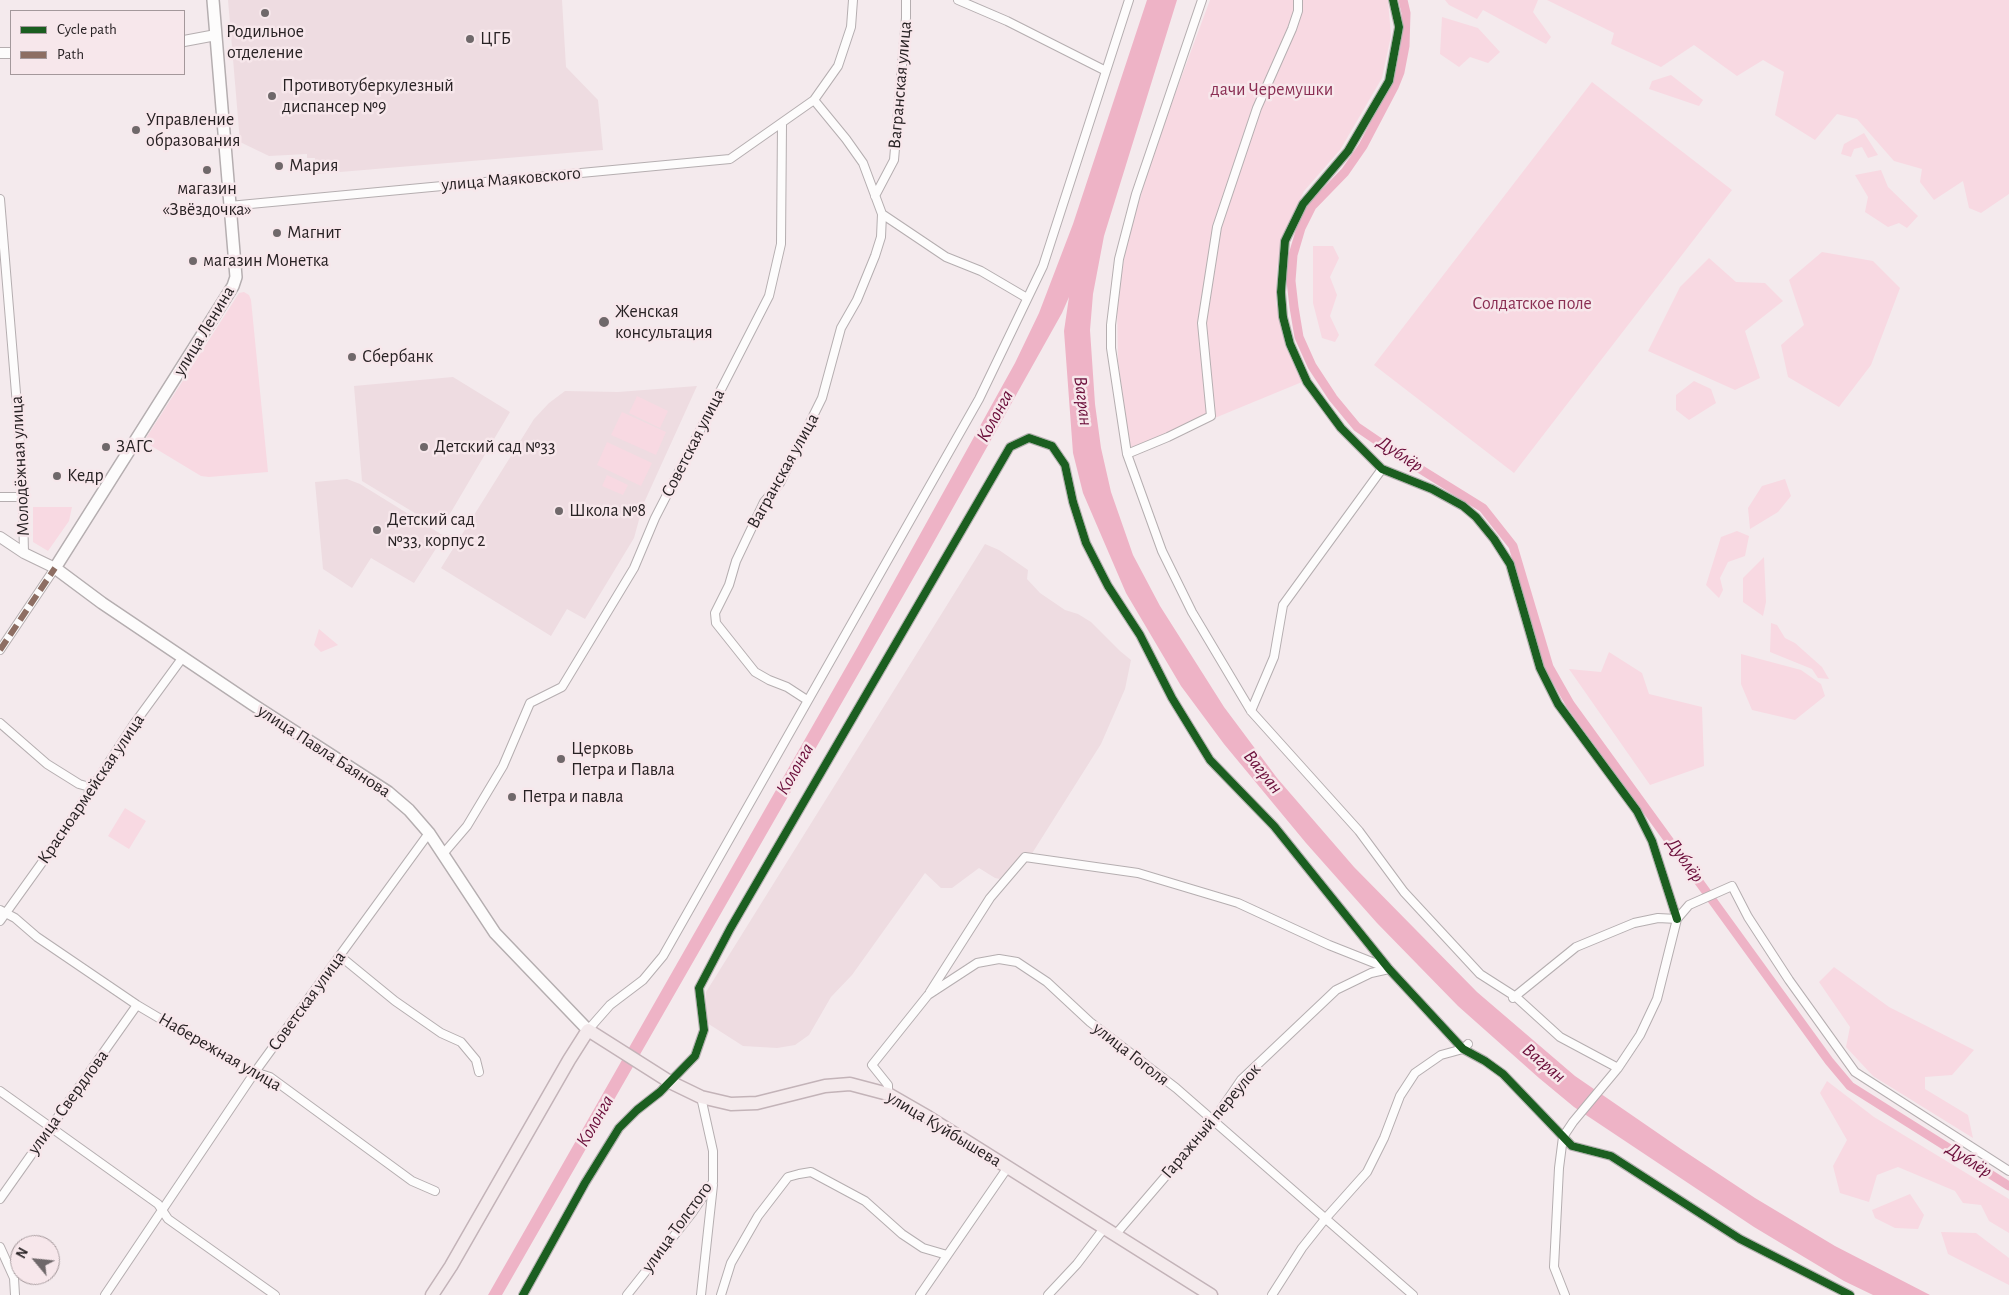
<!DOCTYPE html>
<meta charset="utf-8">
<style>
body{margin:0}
#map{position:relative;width:2009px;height:1295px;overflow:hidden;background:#f4eaed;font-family:"Alegreya Sans",sans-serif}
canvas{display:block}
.legend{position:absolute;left:10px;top:10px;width:175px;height:65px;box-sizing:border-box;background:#f7e7eb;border:1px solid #a4989b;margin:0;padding:6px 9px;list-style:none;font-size:15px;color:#282224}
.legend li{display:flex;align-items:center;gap:10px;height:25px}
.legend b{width:25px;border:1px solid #a4989b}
.north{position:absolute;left:10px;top:1235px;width:50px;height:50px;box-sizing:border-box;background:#f7e7eb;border:1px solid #a4989b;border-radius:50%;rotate:298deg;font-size:14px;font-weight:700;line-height:20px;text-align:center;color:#282224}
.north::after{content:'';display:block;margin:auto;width:18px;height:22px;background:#6f686a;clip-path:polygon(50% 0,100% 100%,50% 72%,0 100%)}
</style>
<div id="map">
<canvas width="2009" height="1295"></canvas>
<ul class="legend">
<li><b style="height:6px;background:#1b5e20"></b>Cycle path</li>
<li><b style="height:6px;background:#8d6e63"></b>Path</li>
</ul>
<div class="north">N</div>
</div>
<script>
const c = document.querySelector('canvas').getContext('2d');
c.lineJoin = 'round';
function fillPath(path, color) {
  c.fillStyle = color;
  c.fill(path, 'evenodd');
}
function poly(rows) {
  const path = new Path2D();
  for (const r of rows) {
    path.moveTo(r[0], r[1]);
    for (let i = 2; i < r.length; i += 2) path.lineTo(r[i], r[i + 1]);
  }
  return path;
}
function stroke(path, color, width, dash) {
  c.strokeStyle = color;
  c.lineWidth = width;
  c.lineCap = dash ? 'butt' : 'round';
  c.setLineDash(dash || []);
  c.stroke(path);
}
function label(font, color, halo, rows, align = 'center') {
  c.font = font + ' "Alegreya Sans",sans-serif';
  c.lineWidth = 5;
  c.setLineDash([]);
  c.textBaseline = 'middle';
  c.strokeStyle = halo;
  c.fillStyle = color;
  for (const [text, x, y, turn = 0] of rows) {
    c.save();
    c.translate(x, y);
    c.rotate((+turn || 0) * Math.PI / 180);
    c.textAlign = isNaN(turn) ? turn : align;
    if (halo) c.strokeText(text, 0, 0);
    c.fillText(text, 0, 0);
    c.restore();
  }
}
fillPath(poly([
 [228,0,562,0,566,67,598,100,603,150,316,174,315,158,307,158,307,154,269,156,240,142],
 [453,377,510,412,441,529,362,481,354,386],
 [697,386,643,505,634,538,585,619,567,609,551,636,441,568,534,419,549,403,565,391,618,392],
 [347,479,360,484,444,536,414,583,371,558,352,588,323,569,315,482],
 [985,544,999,550,1028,570,1027,579,1040,593,1065,610,1078,614,1091,622,1120,651,1131,660,1125,689,1101,744,1026,863,1009,881,995,878,979,868,952,888,941,888,925,873,852,975,831,997,809,1035,795,1045,777,1048,743,1046,704,1021,706,992]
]), '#eedce1');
fillPath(poly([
 [1210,0,1388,0,1391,36,1382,78,1340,150,1304,191,1285,233,1277,268,1276,303,1286,347,1302,382,1130,453,1118,360,1117,302,1127,241,1155,148],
 [1445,0,1538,0,1533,12,1551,37,1546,44,1483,10,1477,19,1449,5],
 [1547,0,2009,0,2009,194,1981,213,1969,208,1963,181,1934,200,1920,182,1922,169,1894,161,1857,119,1837,114,1815,140,1775,115,1784,72,1763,60,1737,76,1694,45,1661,67,1611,44,1614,33],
 [1442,17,1478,28,1500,52,1488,63,1470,57,1459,67,1440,54],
 [1671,75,1703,100,1699,106,1649,89,1652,81],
 [1592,82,1732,190,1514,473,1374,365],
 [1864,133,1878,155,1868,158,1862,147,1854,149,1851,157,1841,154,1844,144],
 [1881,170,1888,187,1918,216,1907,228,1899,223,1888,227,1865,212,1868,197,1855,175],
 [1313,246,1333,246,1339,258,1330,277,1337,295,1330,316,1339,335,1335,342,1322,338,1313,303],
 [1822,252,1873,261,1900,288,1871,365,1839,407,1788,377,1781,345,1804,325,1789,280],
 [1709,258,1736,282,1765,283,1783,301,1745,331,1760,378,1735,390,1648,351,1680,287],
 [244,292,249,295,251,300,268,472,209,477,201,476,148,444,146,438,239,293],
 [1694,381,1711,389,1716,403,1689,420,1676,410,1676,395],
 [637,396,668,411,660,428,629,413],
 [622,412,666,432,656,455,611,435],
 [607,442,652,463,641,486,597,465],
 [607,475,628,485,623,495,602,486],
 [1785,479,1791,496,1778,512,1750,529,1748,508,1762,486],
 [33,507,72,507,69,521,48,551,33,542],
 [1737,531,1749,536,1745,556,1728,562,1720,578,1723,590,1719,598,1706,585,1721,537],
 [1764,557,1766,602,1763,616,1743,602,1743,578],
 [1771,623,1777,625,1785,638,1795,643,1822,667,1829,679,1818,678,1812,669,1770,652],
 [319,629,338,645,321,652,314,645],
 [1609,652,1642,673,1649,694,1702,707,1704,766,1650,785,1569,669,1601,672],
 [1741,654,1801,670,1821,684,1825,696,1795,720,1752,710,1741,684],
 [125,808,146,821,129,849,108,836],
 [1834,967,1889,1007,1974,1050,1952,1075,1925,1077,1925,1089,1968,1115,1973,1138,1873,1076,1846,1047,1850,1027,1819,982],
 [1827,1081,1874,1117,2009,1199,2009,1233,1989,1221,1981,1205,1963,1203,1955,1191,1898,1167,1877,1175,1869,1202,1840,1193,1833,1166,1847,1140,1820,1093],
 [1910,1194,1924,1215,1918,1229,1895,1228,1875,1218,1872,1210],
 [1941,1232,1976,1233,2009,1258,2009,1285,1948,1254]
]), '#f8d9e2');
fillPath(poly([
 [1147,0,1177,0,1104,236,1093,294,1090,330,1095,404,1101,448,1111,492,1133,555,1160,606,1224,707,1277,778,1354,867,1477,992,1575,1076,1681,1149,1755,1198,1835,1246,1930,1295,1873,1295,1844,1281,1754,1227,1574,1107,1539,1078,1458,1006,1377,923,1306,843,1224,744,1181,686,1126,593,1083,493,1073,453,1064,331,1069,297,1062,313,926,556,502,1295,488,1295,857,648,1015,363,1039,313,1073,224]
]), '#eeb3c6');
stroke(poly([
 [1403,0,1406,13,1405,46,1400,72,1394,87,1363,146,1345,172,1312,206,1301,228,1293,255,1291,281,1294,307,1299,337,1312,366,1333,398,1357,427,1404,459,1483,508,1513,546,1549,667,1570,704,1829,1061,1850,1086,2009,1186]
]), '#eeb3c6', 9);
const minor = poly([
 [958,0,1007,21,1106,71],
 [1202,0,1136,194,1119,259,1111,325,1111,348,1127,454,1162,551,1192,612,1251,711,1359,831,1404,892,1480,974,1516,997,1560,1037,1618,1068],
 [1393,0,1399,27,1389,81,1348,151,1303,204,1285,241,1281,292,1283,317,1290,344,1307,382,1341,428,1382,469,1432,489,1463,506,1476,517,1494,539,1510,564,1540,668,1558,704,1637,811,1652,841,1677,919],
 [814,100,846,139,863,163,882,214,946,257,981,271,1027,298],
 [875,196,894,160,906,18,906,0],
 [0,199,22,466,24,553],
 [229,206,730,159,814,100,838,66,851,27,853,0],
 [1127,454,1168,437,1211,416,1202,323,1217,227,1257,108,1292,29,1298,11,1298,0],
 [0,497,24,497],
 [0,650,55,568],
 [807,700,787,687,769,680,755,672,716,623,715,613,729,585,736,561,764,502,780,483,822,398,841,328,857,300,875,256,881,237,882,214],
 [1251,711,1274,657,1283,605,1382,469],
 [0,723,47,764,79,784,93,788],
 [443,854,467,826,503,766,530,703,562,687,634,568,655,518,769,296,781,244,782,124],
 [0,910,15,918,37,937,137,1005,245,1069,270,1077,412,1181,435,1191],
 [0,921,56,843,134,724,183,657],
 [340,956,395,1001,441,1033,461,1042,476,1060,479,1072],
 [930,992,990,898,1025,857,1138,873,1238,903,1329,945,1387,968],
 [1513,998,1576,947,1634,923,1658,918,1677,919],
 [588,1030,610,1005,643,980,663,956,979,399,1043,266,1129,0],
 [0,1091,158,1204,168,1219,275,1295],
 [888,1094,888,1085,872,1065,928,995,977,963,999,959,1017,962,1047,982,1090,1022,1176,1088,1413,1295],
 [0,1199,137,1005],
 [1116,1234,1213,1121,1241,1080,1336,990,1371,973,1389,969],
 [0,1247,14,1278,15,1295],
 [105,1295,255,1072,429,833],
 [523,1295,585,1183,619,1128,637,1110,660,1092,695,1056,704,1030,699,988,730,929,1010,447,1029,438,1052,446,1065,465,1073,502,1086,543,1108,586,1140,635,1172,698,1210,760,1274,826,1389,969,1463,1049,1485,1061,1503,1074,1572,1146,1611,1156,1740,1239,1850,1295],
 [627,1295,692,1213,713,1182,713,1151,701,1097],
 [701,1295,713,1185],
 [721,1295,731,1263,758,1216,788,1177,799,1174,811,1172,865,1201,902,1234,923,1248,947,1255],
 [920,1295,1008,1167],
 [1048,1295,1077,1264,1105,1227],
 [1272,1295,1302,1248,1325,1219,1367,1172,1384,1138,1400,1096,1415,1073,1441,1055,1463,1049,1468,1044],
 [1565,1295,1554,1267,1559,1168,1563,1137,1573,1122,1618,1068,1640,1035,1657,999,1677,919,1689,905,1732,886,1748,917,1789,980,1855,1072,2009,1171]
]);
const tertiary = poly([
 [184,41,216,35],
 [0,53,11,53],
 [0,537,24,553,55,568]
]);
const secondary = poly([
 [213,0,236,277,233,286,55,568,102,603,252,704,388,792,409,810,429,833,495,933,588,1030]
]);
const trunk = poly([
 [432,1295,451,1266,569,1060,588,1030,670,1082,701,1097,731,1104,757,1103,825,1086,850,1084,888,1094,928,1117,1211,1295]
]);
stroke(minor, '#b5aeb0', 10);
stroke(tertiary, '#b5aeb0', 12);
stroke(secondary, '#b5aeb0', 14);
stroke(trunk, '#c3b3b8', 15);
stroke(minor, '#fdfcfc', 8);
stroke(tertiary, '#fdfcfc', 10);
stroke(secondary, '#fdfcfc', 11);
stroke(trunk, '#f4eaec', 12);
stroke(poly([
 [0,650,55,568]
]), '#8d6e63', 6, [12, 6]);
stroke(poly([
 [1393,0,1399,27,1389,81,1348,151,1303,204,1285,241,1281,292,1283,317,1290,344,1307,382,1341,428,1382,469,1432,489,1463,506,1476,517,1494,539,1510,564,1540,668,1558,704,1637,811,1652,841,1677,919],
 [523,1295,585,1183,619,1128,637,1110,660,1092,695,1056,704,1030,699,988,730,929,1010,447,1029,438,1052,446,1065,465,1073,502,1086,543,1108,586,1140,635,1172,698,1210,760,1274,826,1389,969,1463,1049,1485,1061,1503,1074,1572,1146,1611,1156,1740,1239,1850,1295]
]), '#1b5e20', 8);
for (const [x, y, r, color] of [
 [265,13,5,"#6f686a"],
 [470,39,5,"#6f686a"],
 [272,96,5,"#6f686a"],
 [136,130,5,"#6f686a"],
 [279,166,5,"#6f686a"],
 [207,170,5,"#6f686a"],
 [277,233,5,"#6f686a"],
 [193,261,5,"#6f686a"],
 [604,322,6,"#6f686a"],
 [352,357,5,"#6f686a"],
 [106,447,5,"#6f686a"],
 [424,447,5,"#6f686a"],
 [57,476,5,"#6f686a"],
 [559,511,5,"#6f686a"],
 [377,530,5,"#6f686a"],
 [561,759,5,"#6f686a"],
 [512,797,5,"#6f686a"]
]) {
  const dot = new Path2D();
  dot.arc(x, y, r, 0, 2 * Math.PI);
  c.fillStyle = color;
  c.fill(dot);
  stroke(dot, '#f7e7eb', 2);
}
label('18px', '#282224', '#f7e7eb', [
 ["Родильное",265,32,"center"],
 ["отделение",265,53,"center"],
 ["ЦГБ",480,39],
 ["Противотуберкулезный",282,86],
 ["диспансер №9",282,107],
 ["Управление",146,120],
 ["образования",146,141],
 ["Мария",289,166],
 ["магазин",207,189,"center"],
 ["«Звёздочка»",207,210,"center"],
 ["Магнит",287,233],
 ["магазин Монетка",203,261],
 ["Женская",615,312],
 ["консультация",615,333],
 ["Сбербанк",362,357],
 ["ЗАГС",116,447],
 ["Детский сад №33",434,447],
 ["Кедр",67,476],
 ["Школа №8",569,511],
 ["Детский сад",387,520],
 ["№33, корпус 2",387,541],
 ["Церковь",571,749],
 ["Петра и Павла",571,770],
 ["Петра и павла",522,797]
], 'left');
label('18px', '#282224', '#f7e7eb', [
 ["Вагранская улица",900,85,-85],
 ["улица Маяковского",511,179,-5],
 ["улица Ленина",204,331,-59],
 ["Советская улица",693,443,-63],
 ["Молодёжная улица",20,466,-93],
 ["Вагранская улица",783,471,-61],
 ["улица Павла Баянова",324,751,33],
 ["Красноармейская улица",91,789,-56],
 ["Советская улица",307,1001,-54],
 ["Набережная улица",220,1052,30],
 ["улица Гоголя",1131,1054,38],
 ["улица Свердлова",68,1102,-54],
 ["Гаражный переулок",1211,1121,-50],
 ["улица Куйбышева",944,1129,31],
 ["улица Толстого",677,1227,-54]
]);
label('18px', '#8a2e53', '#f7e7eb', [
 ["дачи Черемушки",1272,90],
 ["Солдатское поле",1532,304]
]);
label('italic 19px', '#6b0e3a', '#f7e7eb', [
 ["Вагран",1083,401,83],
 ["Колонга",995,416,-61],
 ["Дублёр",1400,454,33],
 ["Колонга",795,769,-60],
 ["Вагран",1263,772,51],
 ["Дублёр",1685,860,54],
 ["Вагран",1544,1063,40],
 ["Колонга",595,1121,-60],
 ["Дублёр",1969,1160,32]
]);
</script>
